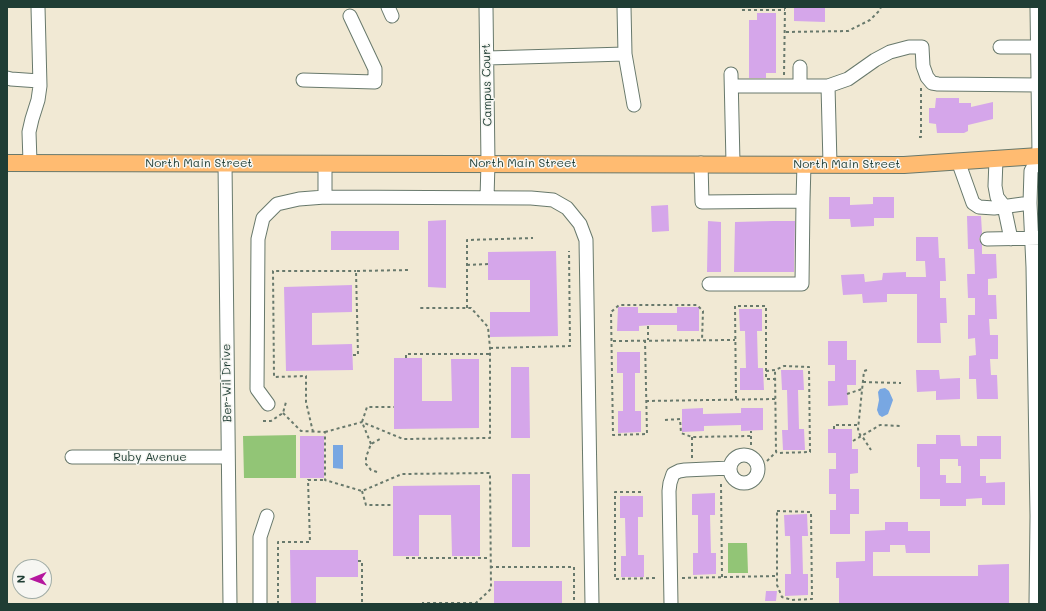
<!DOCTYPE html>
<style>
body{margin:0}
#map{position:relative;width:1046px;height:611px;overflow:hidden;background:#f1e9d4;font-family:Mali,sans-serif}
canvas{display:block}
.frame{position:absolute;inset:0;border:8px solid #1f3d34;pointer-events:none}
.north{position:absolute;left:12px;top:559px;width:40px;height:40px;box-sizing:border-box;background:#f6f6f2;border:1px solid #a0aca6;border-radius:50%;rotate:269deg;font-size:11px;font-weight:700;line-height:16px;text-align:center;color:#1f3d34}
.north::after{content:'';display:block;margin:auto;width:14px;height:18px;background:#b5179e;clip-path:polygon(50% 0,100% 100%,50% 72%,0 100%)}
</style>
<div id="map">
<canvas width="1046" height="611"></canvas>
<div class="frame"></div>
<div class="north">N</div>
</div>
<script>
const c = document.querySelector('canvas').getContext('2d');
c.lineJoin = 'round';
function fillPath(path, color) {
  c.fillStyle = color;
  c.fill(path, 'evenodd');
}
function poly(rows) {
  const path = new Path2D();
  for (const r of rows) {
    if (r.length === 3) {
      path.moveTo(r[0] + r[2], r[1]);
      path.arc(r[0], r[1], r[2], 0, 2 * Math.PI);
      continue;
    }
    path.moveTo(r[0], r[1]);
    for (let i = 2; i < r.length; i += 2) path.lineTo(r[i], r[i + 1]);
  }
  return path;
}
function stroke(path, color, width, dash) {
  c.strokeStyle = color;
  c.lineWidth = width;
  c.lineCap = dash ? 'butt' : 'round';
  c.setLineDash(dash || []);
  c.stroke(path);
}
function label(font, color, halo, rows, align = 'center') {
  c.font = font + ' Mali,sans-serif';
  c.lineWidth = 3;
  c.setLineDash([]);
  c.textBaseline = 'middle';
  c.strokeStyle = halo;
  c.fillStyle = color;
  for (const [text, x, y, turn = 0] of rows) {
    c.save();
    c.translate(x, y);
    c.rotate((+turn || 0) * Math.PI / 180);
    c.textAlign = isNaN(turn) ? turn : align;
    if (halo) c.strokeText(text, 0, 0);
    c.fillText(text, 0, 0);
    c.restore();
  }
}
fillPath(poly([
 [296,435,296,478,244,478,243,436],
 [728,543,747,543,748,573,728,573]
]), '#92c576');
fillPath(poly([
 [885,388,889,391,893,400,888,414,882,417,879,415,877,410,879,400,878,392,880,389],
 [333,445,343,445,343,469,333,468]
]), '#78a7e2');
fillPath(poly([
 [794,7,825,7,825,22,794,21],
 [757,13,776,13,776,73,766,73,766,78,749,78,749,20,757,20],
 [936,98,959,98,959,103,971,103,971,107,993,102,993,119,968,125,968,131,964,133,937,133,936,124,929,123,929,108,935,108],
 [829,197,850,197,850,205,873,204,873,197,894,197,894,218,874,218,874,226,851,227,850,219,829,219],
 [668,205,669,231,652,232,651,206],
 [967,216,981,216,982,233,979,239,982,245,982,254,996,254,997,278,988,279,988,295,996,295,997,319,989,319,990,335,998,335,998,359,990,359,991,375,997,375,998,399,977,399,976,379,969,379,969,356,976,355,975,338,968,339,968,315,975,315,975,298,968,298,967,274,975,274,974,249,968,249],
 [446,220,446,288,428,287,428,221],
 [708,221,721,222,721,272,707,272],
 [773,221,795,221,794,272,734,272,735,222],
 [331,231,399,231,399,250,331,250],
 [916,237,938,237,939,258,945,258,946,281,940,281,940,298,946,298,947,323,940,323,941,343,917,343,917,294,887,294,887,302,863,303,862,294,843,295,841,275,864,274,865,282,882,280,883,273,906,272,906,277,926,277,925,261,916,261],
 [556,251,558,336,490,337,490,312,530,312,530,280,488,280,488,252],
 [352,285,352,312,312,313,312,345,352,344,353,370,286,371,284,287],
 [618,307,638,307,638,313,677,313,677,307,699,307,699,331,677,331,677,325,651,325,639,326,639,331,617,331],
 [739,309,762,309,762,331,757,331,758,368,763,368,764,390,740,390,740,368,746,368,745,331,740,331],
 [828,341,847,341,847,360,856,360,856,385,847,385,848,405,828,406,828,381,835,381,835,365,828,365],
 [617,352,640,352,640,373,635,373,635,411,641,411,641,432,618,433,618,411,623,411,623,373,617,373],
 [394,358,422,358,422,401,452,401,451,359,479,359,479,428,394,429],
 [511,367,529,367,530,438,511,438],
 [781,370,803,370,804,390,798,390,799,429,804,429,805,450,783,450,782,430,788,430,787,390,782,390],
 [916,370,939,370,940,379,960,378,960,399,936,400,936,391,917,392],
 [703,408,703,414,741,413,741,408,763,408,763,430,741,431,741,425,704,426,704,431,682,432,682,409],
 [828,429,852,429,852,449,858,449,858,473,850,474,850,489,859,489,859,514,850,514,850,534,830,534,830,510,836,510,836,494,829,494,829,469,836,469,836,453,828,453],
 [936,435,960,435,961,446,977,446,977,436,1001,436,1001,459,980,459,980,476,986,476,986,483,1005,482,1005,505,982,505,982,498,966,499,966,506,940,506,940,499,920,499,920,467,917,467,917,444,936,444],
 [940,459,958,459,958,466,961,466,961,483,946,483,946,475,940,475],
 [300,436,324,436,324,478,300,478],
 [512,474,530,474,530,547,512,547],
 [480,485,480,556,452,556,451,515,419,515,419,556,393,556,393,486],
 [715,493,715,515,710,515,711,553,716,553,716,574,693,575,693,553,698,553,698,515,692,515,692,494],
 [620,496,643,496,643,517,638,517,638,555,644,555,644,577,621,577,621,556,626,556,625,518,620,518],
 [807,514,808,536,802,536,803,574,808,574,808,595,785,596,785,574,791,574,790,536,785,536,784,515],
 [885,522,908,522,908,531,930,531,930,553,906,553,905,545,890,545,890,552,873,552,873,576,978,576,978,565,1009,564,1009,604,839,604,839,578,836,578,836,562,865,561,865,531,885,530],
 [290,550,358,550,358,577,316,577,316,604,291,604],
 [494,581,562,581,562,604,494,604],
 [766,591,777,591,776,601,765,601]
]), '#d5a6ea');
const minor = poly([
 [388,7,392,16],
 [486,7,488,163,487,198],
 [624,7,625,54,634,105],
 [1037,7,1039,154],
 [1000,47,1037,47],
 [487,58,625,54],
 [800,67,800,86],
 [731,74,733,163],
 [7,78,11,79,39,81],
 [303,80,375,82,375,69,350,16],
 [732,86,828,86,848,79,875,60,890,52,909,47,922,47,923,66,927,77,932,83,938,84,1038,85],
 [828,86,830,164],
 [996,159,995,186,997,197,1004,206,1011,239],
 [958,161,973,203,979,207,994,208,1030,203],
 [30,162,29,132,32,119,38,100,40,86,38,7],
 [225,163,230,604],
 [325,163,325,197],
 [701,163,702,202,803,201,804,164],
 [987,239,1039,238],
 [709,284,802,284,803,201],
 [268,404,257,389,258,239,263,218,277,204,299,199,325,197,531,198,553,200,567,208,580,224,586,240,592,604],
 [744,469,14],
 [72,457,228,457],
 [260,604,260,537,267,516],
 [671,604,669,491,670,483,673,474,679,471,685,470,730,468],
 [1036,604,1037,516,1033,267,1030,203,1031,171,1039,156]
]);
const major = poly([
 [7,163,904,165,1039,156]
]);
stroke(minor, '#68796c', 15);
stroke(major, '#68796c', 18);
stroke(poly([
 [742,10,785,10],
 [786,32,848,31,870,20,879,11,881,7],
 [784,75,785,7],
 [919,137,921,137,921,87],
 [467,265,488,264],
 [467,308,467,240,533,238],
 [648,326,648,340],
 [645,340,647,434,613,435,611,312,619,305,697,305,703,311,702,340],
 [613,341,735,340],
 [490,348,570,346,569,251],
 [353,355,358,355,356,271,409,270],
 [406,358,406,354,490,354],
 [867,370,864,371,858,429,860,435,862,436,871,450],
 [766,371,775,370,784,366,809,367,810,452,778,453,776,452],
 [863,382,901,383],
 [847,394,862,389],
 [736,399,735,306,766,306,766,379,775,379],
 [646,401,775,399],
 [283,413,301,431,325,432,325,480,362,491,402,474,490,473,491,589,476,603,422,603],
 [665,420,680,419,681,433,692,437,751,436],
 [263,421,271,421,283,413,286,402],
 [834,429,834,425,858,425],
 [313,432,306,402,306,376,274,377,273,271,356,271],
 [325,432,362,422,403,439,490,438,490,348,488,327,471,308,418,308],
 [692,437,692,458],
 [853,441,880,425,901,426],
 [371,444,362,422,367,407,394,407],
 [751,445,751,431],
 [767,461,776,452,775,370],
 [377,472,371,470,366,464,366,457,371,444,380,439],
 [721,484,722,577],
 [362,491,366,505,393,505],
 [641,492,615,492,615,579,656,578],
 [777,511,811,512,812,599,792,600,782,597,777,585,777,511],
 [406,558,490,558],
 [358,561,362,561,362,604],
 [490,567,574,567,574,604],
 [682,578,777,576],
 [278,604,278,542,310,542,308,480,325,480]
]), '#68796c', 2, [3, 3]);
stroke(minor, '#fff', 13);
stroke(major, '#ffbb71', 16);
label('12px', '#1f3d34', '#f6f6f2', [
 ["Campus Court",487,85,-91],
 ["North Main Street",199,163],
 ["North Main Street",523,163],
 ["North Main Street",847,164],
 ["Ber-Wil Drive",227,383,-91],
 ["Ruby Avenue",150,457]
]);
</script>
